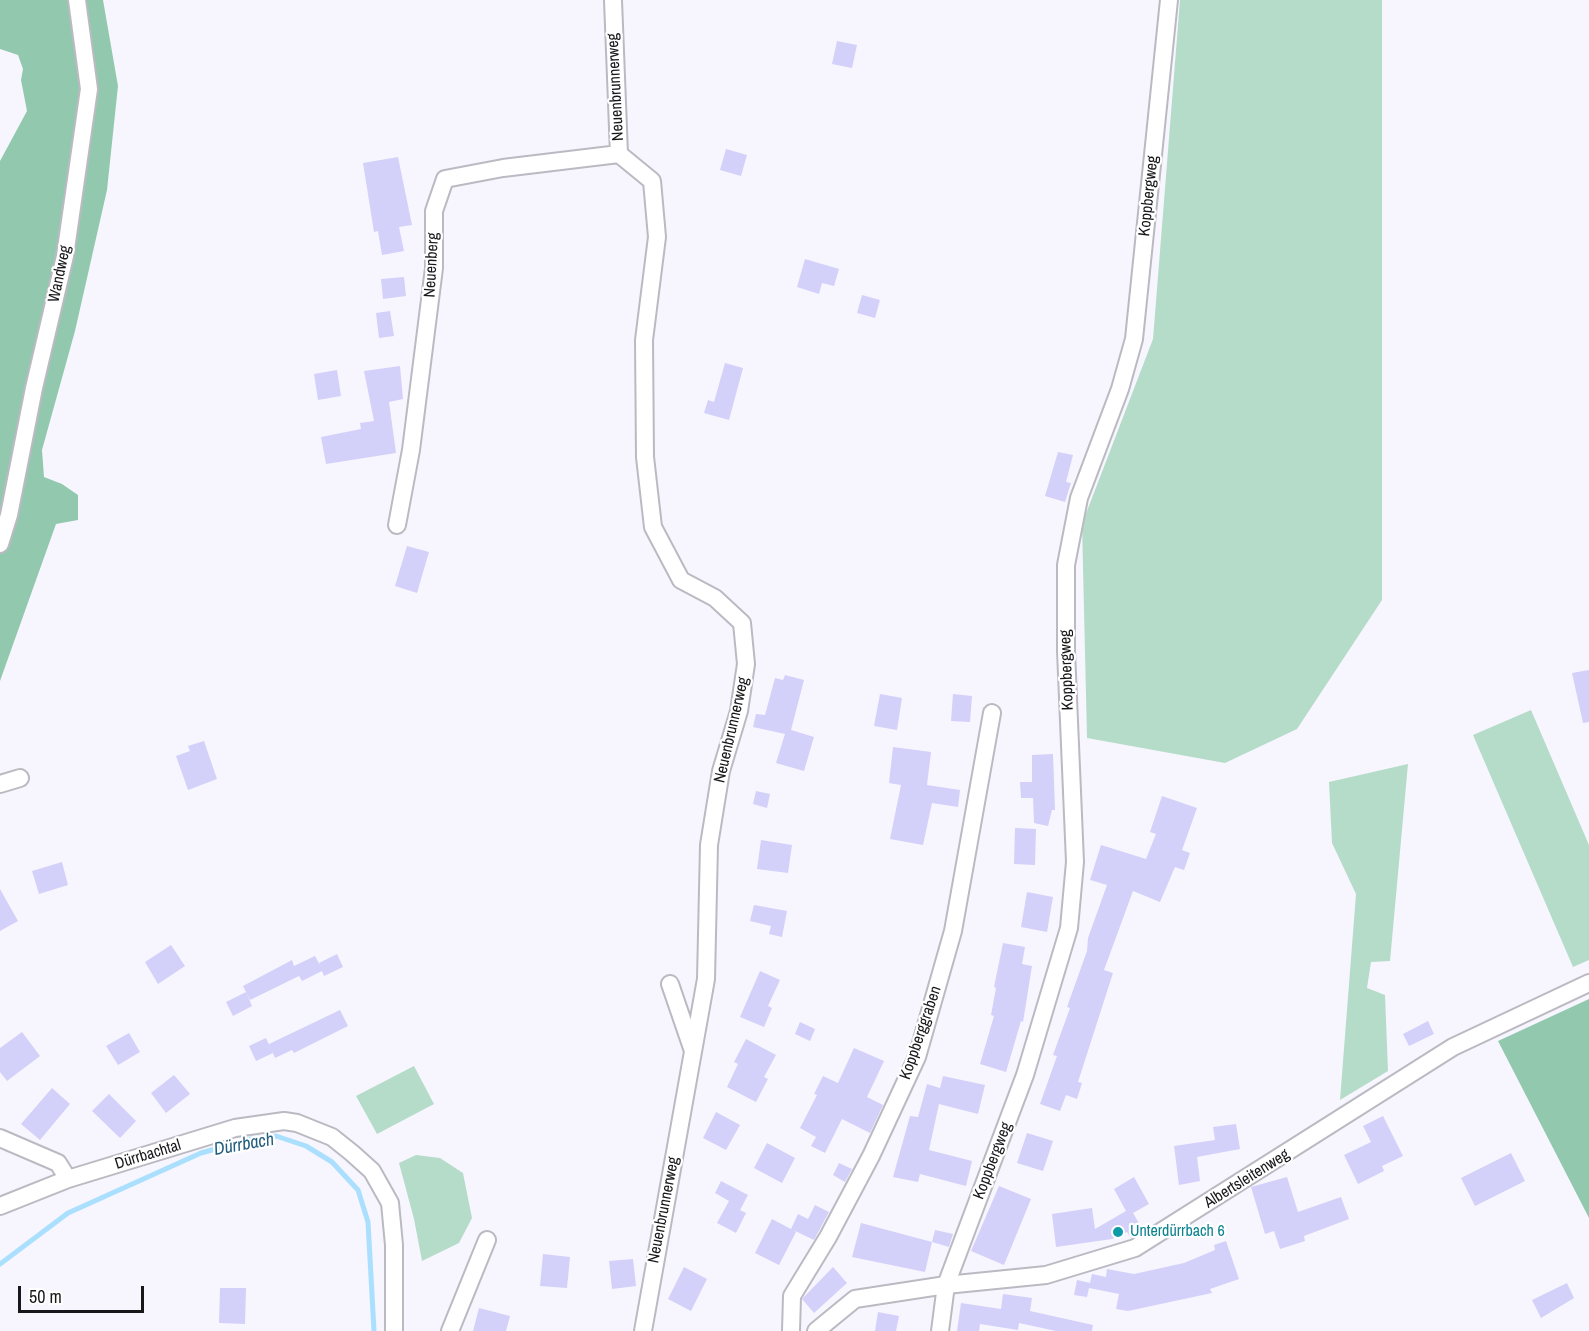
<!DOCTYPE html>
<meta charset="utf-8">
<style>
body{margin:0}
#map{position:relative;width:1589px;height:1331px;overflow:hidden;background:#f7f6fe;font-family:"Archivo Narrow",sans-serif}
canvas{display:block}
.scale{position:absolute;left:18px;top:1286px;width:126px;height:27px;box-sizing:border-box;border:3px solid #18171a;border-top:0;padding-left:8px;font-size:18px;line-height:21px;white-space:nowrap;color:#18171a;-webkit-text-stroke:4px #fff;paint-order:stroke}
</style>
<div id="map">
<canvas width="1589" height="1331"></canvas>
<div class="scale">50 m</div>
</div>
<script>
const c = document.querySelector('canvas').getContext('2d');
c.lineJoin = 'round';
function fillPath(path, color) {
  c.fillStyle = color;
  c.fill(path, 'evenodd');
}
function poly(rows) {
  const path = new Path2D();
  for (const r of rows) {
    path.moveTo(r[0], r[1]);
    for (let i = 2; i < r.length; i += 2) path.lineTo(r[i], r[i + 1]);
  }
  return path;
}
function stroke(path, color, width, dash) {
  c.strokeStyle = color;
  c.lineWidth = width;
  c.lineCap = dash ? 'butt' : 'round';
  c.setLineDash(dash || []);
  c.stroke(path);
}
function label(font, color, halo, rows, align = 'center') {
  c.font = font + ' "Archivo Narrow",sans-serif';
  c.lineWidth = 4.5;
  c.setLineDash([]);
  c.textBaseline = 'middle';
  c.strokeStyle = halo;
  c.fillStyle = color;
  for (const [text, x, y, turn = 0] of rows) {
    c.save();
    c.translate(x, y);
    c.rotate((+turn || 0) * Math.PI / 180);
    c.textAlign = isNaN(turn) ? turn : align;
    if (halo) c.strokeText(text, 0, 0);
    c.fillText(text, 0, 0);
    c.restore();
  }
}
fillPath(poly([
 [1180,0,1382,0,1382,600,1297,729,1225,763,1087,738,1082,524,1153,339],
 [1531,710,1589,845,1589,960,1573,967,1473,735],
 [1408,764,1390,961,1371,962,1367,988,1385,995,1388,1071,1340,1100,1356,894,1332,843,1329,782],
 [414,1066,434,1104,377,1134,356,1096],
 [416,1155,440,1158,463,1173,472,1218,459,1243,422,1261,414,1219,399,1163]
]), '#b5dcc8');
fillPath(poly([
 [0,0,103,0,118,86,107,190,75,331,42,450,44,477,62,484,78,495,78,520,56,524,0,681,0,161,27,111,21,80,23,69,18,55,0,49],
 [1589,999,1589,1218,1498,1041]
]), '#92c9ae');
stroke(poly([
 [0,1264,68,1213,201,1153,251,1139,276,1136,306,1146,332,1162,358,1190,368,1222,374,1331]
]), '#aadffe', 5);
fillPath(poly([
 [837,41,857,45,852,68,832,64],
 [726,149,747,155,741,176,720,170],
 [398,157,412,225,399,227,404,251,382,255,378,231,374,232,363,163],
 [805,259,839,269,834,286,822,283,819,294,797,287],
 [404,277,406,296,383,299,381,279],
 [862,295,880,300,875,318,857,313],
 [390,311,394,336,379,338,376,313],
 [725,363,743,368,729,420,704,413,708,400,714,402],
 [400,366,403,399,389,402,396,453,326,464,321,437,361,429,360,423,374,421,364,371],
 [337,370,341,396,318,400,314,374],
 [1058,452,1073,455,1066,482,1071,483,1065,502,1045,496],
 [407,546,429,552,417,593,395,586],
 [1589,670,1589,722,1583,723,1572,673],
 [785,675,804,680,791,730,814,737,804,771,776,763,785,734,753,727,756,714,765,715,775,678,783,680],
 [880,694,902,698,897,730,874,726],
 [953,694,972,696,970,722,951,721],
 [204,741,217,779,188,790,176,756,190,751,188,746],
 [893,747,931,752,927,785,960,790,958,807,932,803,923,845,890,839,901,785,889,783],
 [1053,754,1055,810,1052,810,1048,826,1034,823,1033,798,1021,798,1020,782,1032,782,1032,755],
 [756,791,770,794,767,808,753,804],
 [1162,796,1197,808,1182,850,1190,853,1184,870,1175,867,1160,902,1133,891,1104,970,1113,973,1078,1082,1082,1083,1077,1099,1066,1095,1060,1111,1040,1104,1057,1056,1053,1055,1070,1008,1067,1007,1087,951,1088,938,1107,885,1090,880,1101,845,1146,859,1156,834,1150,832],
 [1015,828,1036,829,1035,865,1014,864],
 [761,840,792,845,788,873,757,869],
 [62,862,68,885,39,894,32,871],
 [0,889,18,921,0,931],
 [1027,892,1053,897,1047,932,1021,927],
 [754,905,787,911,782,937,769,934,771,926,750,921],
 [1003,943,1025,947,1022,964,1032,966,1023,1022,1021,1021,1006,1072,980,1064,994,1016,991,1015,996,988,994,987],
 [171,945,185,966,158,984,145,962],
 [337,954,343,967,324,976,322,971,302,981,299,976,250,1000,243,986,292,960,294,966,315,956,322,969,319,963],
 [760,971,780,980,768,1006,772,1008,764,1027,740,1017],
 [246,992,252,1006,233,1016,226,1002],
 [340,1010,348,1026,294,1053,292,1050,275,1058,269,1044],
 [1428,1021,1434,1034,1409,1046,1403,1034],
 [800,1022,815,1029,810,1041,795,1034],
 [22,1032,40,1056,7,1081,0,1072,0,1048],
 [129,1033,140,1052,118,1065,106,1046],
 [266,1038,273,1053,256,1061,249,1046],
 [746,1039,776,1055,764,1077,768,1079,756,1102,727,1087,738,1064,734,1062],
 [854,1048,884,1061,867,1097,883,1105,870,1133,842,1119,825,1153,811,1146,816,1137,800,1128,817,1095,814,1094,823,1076,838,1083],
 [174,1075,190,1094,166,1113,151,1093],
 [943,1076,985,1085,978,1114,939,1104,929,1150,972,1161,966,1186,920,1174,918,1182,893,1177,910,1116,918,1117,927,1084,940,1088],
 [52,1088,70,1104,40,1140,21,1124],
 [109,1094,136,1121,120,1138,92,1111],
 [716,1112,740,1125,726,1150,703,1138],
 [1383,1116,1403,1156,1382,1166,1384,1171,1358,1184,1344,1155,1371,1142,1363,1126],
 [1236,1124,1240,1149,1197,1157,1200,1181,1179,1185,1174,1146,1215,1140,1213,1127],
 [1027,1133,1053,1141,1043,1171,1017,1163],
 [767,1143,795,1158,782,1183,754,1168],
 [1511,1153,1525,1181,1475,1206,1461,1178],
 [839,1163,852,1169,845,1182,833,1175],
 [1134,1177,1149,1204,1133,1213,1143,1230,1131,1238,1127,1232,1112,1239,1056,1247,1052,1214,1092,1208,1095,1229,1126,1211,1114,1189],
 [1287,1177,1298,1212,1341,1197,1349,1219,1304,1236,1305,1241,1280,1249,1274,1231,1265,1234,1251,1187],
 [721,1181,748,1195,740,1210,746,1213,736,1233,717,1223,729,1201,715,1193],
 [999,1186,1031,1199,1004,1265,971,1251],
 [815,1205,829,1212,814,1240,793,1230,796,1232,779,1265,755,1253,772,1219,791,1229,798,1214,808,1219],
 [861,1223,932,1242,925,1272,852,1257],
 [935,1230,953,1234,949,1247,932,1242],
 [1226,1241,1239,1279,1210,1289,1212,1293,1128,1311,1116,1309,1119,1294,1089,1288,1087,1297,1074,1295,1077,1280,1090,1283,1092,1274,1106,1277,1107,1269,1134,1274,1184,1263,1215,1250,1214,1245],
 [543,1254,570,1257,567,1288,540,1286],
 [633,1259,636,1286,612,1289,609,1261],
 [684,1267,707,1279,691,1311,668,1299],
 [833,1267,847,1283,814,1313,802,1299],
 [1567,1283,1574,1298,1541,1318,1532,1300],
 [220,1288,246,1288,245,1324,219,1323],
 [1003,1294,1032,1298,1030,1311,1093,1325,1092,1331,1056,1331,1019,1323,1018,1330,980,1324,979,1331,957,1331,961,1303,1001,1309],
 [479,1308,510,1316,506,1331,473,1331],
 [878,1312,899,1316,896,1331,875,1331]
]), '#d3d0f9');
const minor = poly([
 [613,0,619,154,652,181,657,237,644,340,645,457,653,527,681,580,715,598,742,623,746,664,739,711,721,771,709,845,706,979,643,1331],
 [397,525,411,450,434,268,434,211,445,179,503,168,619,154],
 [0,544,9,515,34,388,65,256,89,89,77,0],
 [0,784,20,778],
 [670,984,693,1051],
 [0,1138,58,1163,68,1179],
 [0,1206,68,1179,235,1128,284,1121,297,1123,332,1137,352,1153,372,1171,390,1203,394,1245,394,1331],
 [450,1331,487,1240],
 [791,1331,792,1296,828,1237,871,1156,917,1057,953,931,992,713],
 [816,1331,855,1299,946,1285,1046,1275,1135,1248,1453,1047,1589,983],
 [940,1331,946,1285,1025,1075,1069,928,1075,862,1066,651,1066,565,1079,498,1120,389,1134,339,1169,0]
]);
stroke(minor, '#bbbac2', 20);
stroke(minor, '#fff', 16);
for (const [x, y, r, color] of [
 [1118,1232,6,"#0f9aa8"]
]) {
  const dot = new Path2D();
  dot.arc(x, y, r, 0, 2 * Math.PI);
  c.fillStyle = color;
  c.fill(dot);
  stroke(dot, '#fff', 2);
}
label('16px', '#18171a', '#fff', [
 ["Neuenbrunnerweg",616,87,-93],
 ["Koppbergweg",1149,196,-84],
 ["Neuenberg",432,265,-87],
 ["Wandweg",60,274,-78],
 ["Koppbergweg",1067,670,-92],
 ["Neuenbrunnerweg",732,730,-77],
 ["Koppberggraben",921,1033,-71],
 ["Dürrbachtal",148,1155,-17],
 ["Koppbergweg",993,1161,-69],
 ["Albertsleitenweg",1247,1179,-32],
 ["Neuenbrunnerweg",664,1210,-79]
]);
label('16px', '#0d838f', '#fff', [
 ["Unterdürrbach 6",1130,1232]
], 'left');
label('italic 18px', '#215d7d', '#fff', [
 ["Dürrbach",244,1145,-10]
]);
</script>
